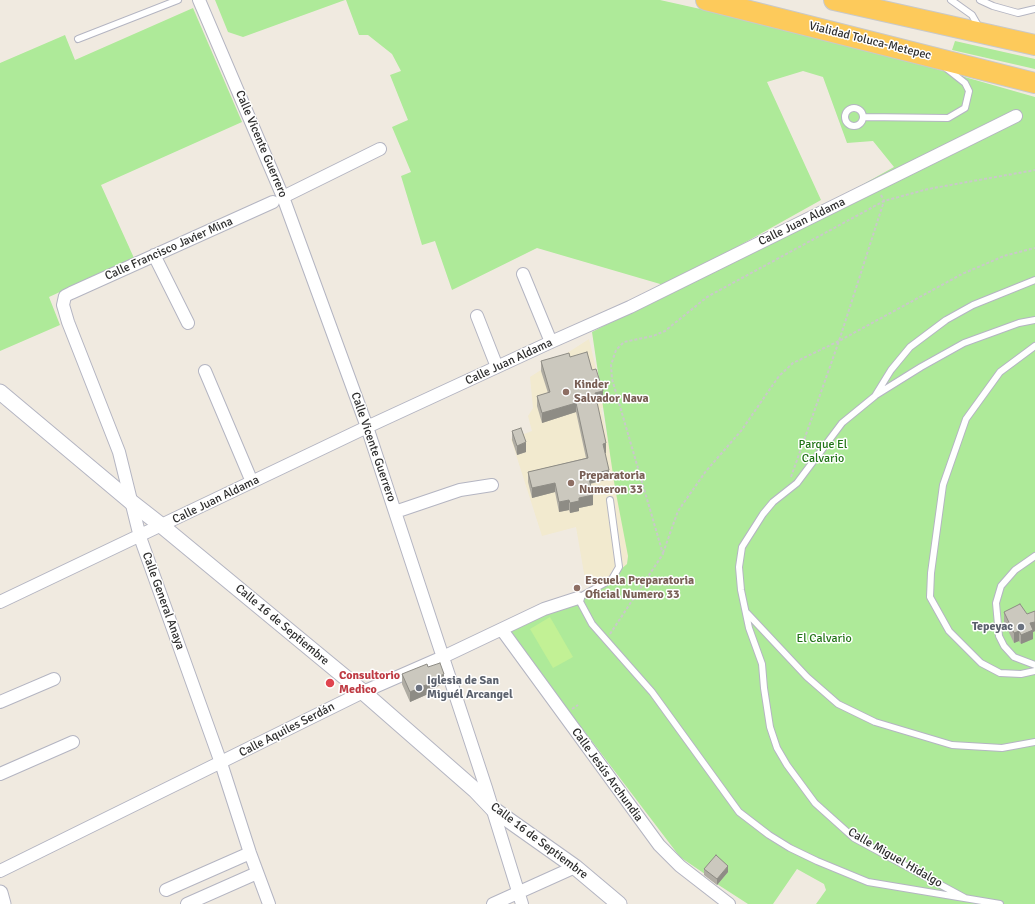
<!DOCTYPE html>
<meta charset="utf-8">
<style>
body{margin:0}
canvas{display:block;background:#f0eae0}
</style>
<canvas width="1035" height="904"></canvas>
<script>
const c = document.querySelector('canvas').getContext('2d');
c.lineJoin = 'round';
function fillPath(path, color) {
  c.fillStyle = color;
  c.fill(path, 'evenodd');
}
function poly(rows) {
  const path = new Path2D();
  for (const r of rows) {
    if (r.length === 3) {
      path.moveTo(r[0] + r[2], r[1]);
      path.arc(r[0], r[1], r[2], 0, 2 * Math.PI);
      continue;
    }
    path.moveTo(r[0], r[1]);
    for (let i = 2; i < r.length; i += 2) path.lineTo(r[i], r[i + 1]);
  }
  return path;
}
function stroke(path, color, width, dash) {
  c.strokeStyle = color;
  c.lineWidth = width;
  c.lineCap = dash ? 'butt' : 'round';
  c.setLineDash(dash || []);
  c.stroke(path);
}
function label(font, color, halo, rows, align = 'center') {
  c.font = font + ' Signika,sans-serif';
  c.lineWidth = 3;
  c.setLineDash([]);
  c.textBaseline = 'middle';
  c.strokeStyle = halo;
  c.fillStyle = color;
  for (const [text, x, y, turn = 0] of rows) {
    c.save();
    c.translate(x, y);
    c.rotate((+turn || 0) * Math.PI / 180);
    c.textAlign = isNaN(turn) ? turn : align;
    if (halo) c.strokeText(text, 0, 0);
    c.fillText(text, 0, 0);
    c.restore();
  }
}
fillPath(poly([
 [589,339,605,407,601,408,627,535,628,554,627,564,621,576,595,591,585,579,576,527,542,536,511,439,532,431,528,416,533,408,530,377]
]), '#f2eacf');
fillPath(poly([
 [215,0,345,0,243,37,228,32],
 [346,0,660,0,817,35,1035,97,1035,904,816,904,826,890,824,884,797,869,773,904,748,904,717,884,728,872,705,874,680,857,508,631,597,590,627,564,628,556,615,488,592,332,685,284,894,167,873,141,847,143,823,77,803,71,767,82,821,200,667,286,537,248,452,290,435,241,422,245,401,176,411,172,392,127,408,120,390,75,401,71,392,54,368,35,359,35],
 [193,8,242,122,101,185,134,258,49,297,60,325,0,351,0,63,65,35,75,60],
 [955,41,1035,59,1035,69,952,50]
]), '#aeea99');
fillPath(poly([
 [550,617,573,657,553,668,530,629]
]), '#c2f195');
const service = poly([
 [951,0,972,15,980,29],
 [980,0,993,6,1018,13,1035,9],
 [78,39,178,0],
 [854,117,9],
 [863,117,948,118,965,108,969,91,965,83,946,68],
 [1035,346,1000,372,966,419,943,485,931,573,930,597,949,631,981,663,1000,673,1021,674,1035,671],
 [876,395,921,367,964,343,1019,323,1035,320],
 [610,500,619,567,612,579,578,598,592,624,652,692,739,812,769,835,790,848,817,861,868,882,1000,904],
 [1035,556,1015,570,1001,586,996,603,999,636,1004,646,1014,657,1035,665],
 [747,613,807,677,838,704,875,722,952,745,1002,748,1035,742],
 [965,898,854,838,815,803,787,765,777,748,770,727,764,688,762,664,749,628,741,590,739,567,742,547,763,514,773,502,797,483,842,423,875,396,891,370,910,347,946,320,973,305,1035,280]
]);
const minor = poly([
 [199,0,283,197,367,427,486,788,522,904],
 [283,197,380,149],
 [154,255,188,323],
 [523,274,551,342],
 [477,316,497,367],
 [205,371,252,482],
 [395,512,460,490,492,485],
 [0,602,367,427,551,342,630,307,1016,116],
 [502,630,659,845,680,866,729,904],
 [0,702,54,679],
 [0,774,73,742],
 [0,871,363,692,443,657,544,609,578,598],
 [166,890,250,853],
 [187,904,257,873],
 [269,904,250,853,221,763,140,537,119,452,68,322,63,305,65,296,71,293,273,202],
 [493,904,575,867]
]);
const tertiary = poly([
 [0,392,130,501,162,526,363,692,475,790,493,809,575,867,619,904],
 [0,893,3,904]
]);
const trunk = poly([
 [706,0,1035,83],
 [834,0,1035,45]
]);
stroke(service, '#b4b5c2', 8);
stroke(minor, '#b4b5c2', 14);
stroke(tertiary, '#b4b5c2', 17);
stroke(trunk, '#c9c9c9', 22);
stroke(poly([
 [791,477,839,341,884,201,881,195],
 [663,553,678,511,706,471,741,431,779,376,793,363,839,341,962,274,1004,256,1035,248],
 [610,634,663,554,612,379,611,365,616,350,624,342,653,336,665,331,707,297,884,201,928,189,1035,170],
 [572,709,578,705]
]), '#c9c9c9', 2, [3, 2]);
stroke(service, '#fff', 6);
stroke(minor, '#fff', 12);
stroke(tertiary, '#fff', 15);
stroke(trunk, '#fdca5b', 20);
fillPath(poly([
 [570,357,592,370,603,400,597,402,606,453,605,453,609,479,590,484,593,505,579,508,579,511,570,513,569,510,559,512,555,492,532,498,528,482,528,472,586,458,576,412,542,423,537,406,537,396,548,393,541,371,541,361],
 [512,431,526,452,517,455,512,440],
 [1035,611,1035,631,1033,632,1033,639,1021,644,1019,641,1014,643,1004,622,1004,612,1027,614],
 [428,667,444,683,435,688,435,691,410,702,402,684,402,674],
 [704,869,728,872,717,885,704,875]
]), '#afaca3');
fillPath(poly([
 [603,391,603,400,595,402,595,393],
 [576,403,576,412,542,423,542,413],
 [526,442,526,452,517,455,517,446],
 [606,443,606,453,603,453,603,444],
 [609,470,609,479,588,484,588,475],
 [555,483,555,492,532,498,532,488],
 [593,495,593,505,579,508,579,511,570,513,570,503,579,498],
 [569,500,569,510,559,512,559,502],
 [1035,622,1035,631,1033,632,1033,639,1021,644,1021,635,1030,623],
 [1019,631,1019,641,1014,643,1014,633],
 [444,674,444,683,435,688,435,691,410,702,410,692],
 [728,866,728,872,717,885,717,879]
]), '#8e8c85');
const building = poly([
 [587,352,592,370,596,369,603,391,595,393,606,443,603,444,609,470,588,475,593,495,579,498,579,501,570,503,569,500,559,502,555,483,532,488,528,472,588,458,576,403,542,413,537,396,550,392,541,361,569,353,570,357,587,352],
 [521,428,526,442,517,446,512,431,521,428],
 [1020,604,1027,614,1035,611,1035,622,1030,623,1033,630,1021,635,1019,631,1014,633,1004,612,1020,604],
 [440,663,444,674,434,679,435,681,410,692,402,674,427,664,428,667,440,663],
 [716,855,728,866,717,879,704,869,716,855]
]);
fillPath(building, '#cbc8be');
stroke(building, '#8e8c85', 1);
for (const [x, y, r, color] of [
 [566,392,4,"#8d6e63"],
 [571,483,4,"#8d6e63"],
 [577,588,4,"#8d6e63"],
 [1021,627,4,"#6b7280"],
 [330,683,5,"#e0444e"],
 [419,688,4,"#6b7280"]
]) {
  const dot = new Path2D();
  dot.arc(x, y, r, 0, 2 * Math.PI);
  c.fillStyle = color;
  c.fill(dot);
  stroke(dot, '#fff', 1.5);
}
label('12px', '#2e2e2e', '#fff', [
 ["Vialidad Toluca-Metepec",870,41,14],
 ["Calle Vicente Guerrero",261,144,67],
 ["Calle Juan Aldama",802,222,-26],
 ["Calle Francisco Javier Mina",169,249,-24],
 ["Calle Juan Aldama",509,362,-25],
 ["Calle Vicente Guerrero",373,447,71],
 ["Calle Juan Aldama",216,500,-26],
 ["Calle General Anaya",163,601,70],
 ["Calle 16 de Septiembre",282,625,40],
 ["Calle Aquiles Serdán",287,730,-27],
 ["Calle Jesús Archundia",607,775,54],
 ["Calle 16 de Septiembre",539,841,37],
 ["Calle Miguel Hidalgo",895,858,30]
]);
label('bold 12px', '#785e54', '#fff', [
 ["Kinder",574,385],
 ["Salvador Nava",574,399],
 ["Preparatoria",579,476],
 ["Numeron 33",579,490],
 ["Escuela Preparatoria",585,581],
 ["Oficial Numero 33",585,595]
], 'left');
label('12px', '#217316', '#fff', [
 ["Parque El",823,445],
 ["Calvario",823,459],
 ["El Calvario",824,639]
]);
label('bold 12px', '#5b616d', '#fff', [
 ["Tepeyac",1013,627],
 ["Iglesia de San",427,681,"left"],
 ["Miguél Arcangel",427,695,"left"]
], 'right');
label('bold 12px', '#be3a42', '#fff', [
 ["Consultorio",339,676],
 ["Medico",339,690]
], 'left');
</script>
